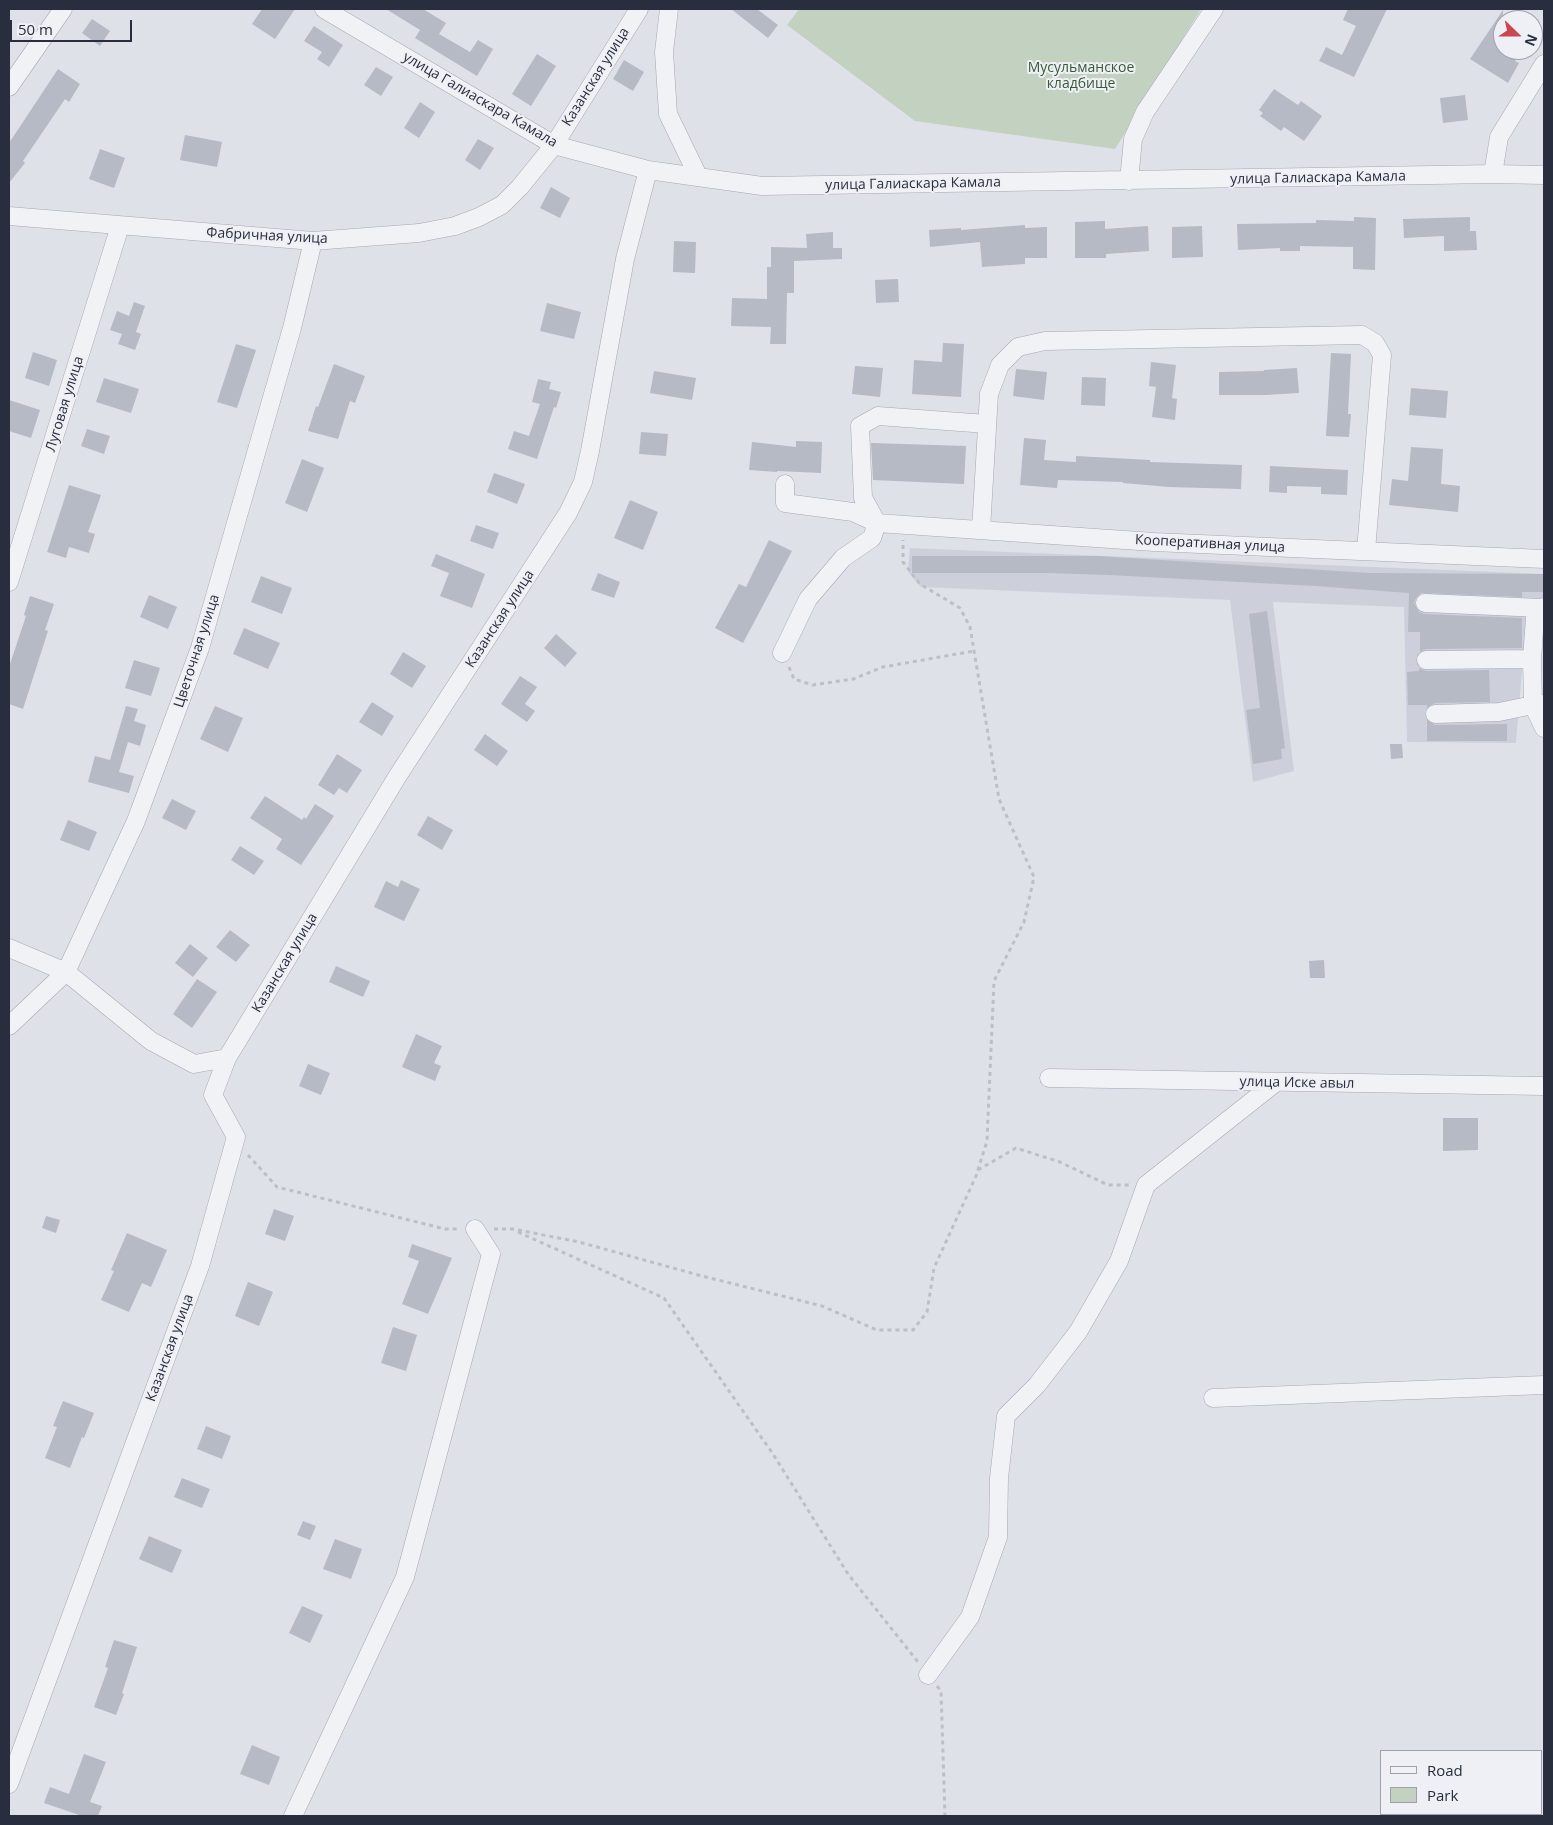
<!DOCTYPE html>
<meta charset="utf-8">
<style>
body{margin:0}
#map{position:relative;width:1553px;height:1825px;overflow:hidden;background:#dfe1e8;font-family:"Open Sans",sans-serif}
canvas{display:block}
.frame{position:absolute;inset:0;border:10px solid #282e3e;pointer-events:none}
.legend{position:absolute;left:1380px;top:1750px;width:162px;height:65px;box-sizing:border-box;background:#eef0f5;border:1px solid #9fa2ac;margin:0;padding:6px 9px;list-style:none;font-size:15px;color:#282e3e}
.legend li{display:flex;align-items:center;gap:10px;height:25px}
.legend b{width:25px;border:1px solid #9fa2ac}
.north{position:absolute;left:1493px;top:10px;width:50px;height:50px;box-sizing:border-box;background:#eef0f5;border:1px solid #9fa2ac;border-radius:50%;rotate:112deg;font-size:14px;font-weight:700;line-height:20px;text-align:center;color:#282e3e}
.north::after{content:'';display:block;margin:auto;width:18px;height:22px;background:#cb464e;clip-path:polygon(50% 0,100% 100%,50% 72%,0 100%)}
.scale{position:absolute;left:10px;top:20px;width:122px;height:22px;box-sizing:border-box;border:2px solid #282e3e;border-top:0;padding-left:6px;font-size:15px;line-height:18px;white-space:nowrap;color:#282e3e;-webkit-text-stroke:4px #eef0f5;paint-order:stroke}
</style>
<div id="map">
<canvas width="1553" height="1825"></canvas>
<div class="frame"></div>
<ul class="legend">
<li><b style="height:6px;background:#f1f2f6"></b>Road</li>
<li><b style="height:14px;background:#c3d1c0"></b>Park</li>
</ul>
<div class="north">N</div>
<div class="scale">50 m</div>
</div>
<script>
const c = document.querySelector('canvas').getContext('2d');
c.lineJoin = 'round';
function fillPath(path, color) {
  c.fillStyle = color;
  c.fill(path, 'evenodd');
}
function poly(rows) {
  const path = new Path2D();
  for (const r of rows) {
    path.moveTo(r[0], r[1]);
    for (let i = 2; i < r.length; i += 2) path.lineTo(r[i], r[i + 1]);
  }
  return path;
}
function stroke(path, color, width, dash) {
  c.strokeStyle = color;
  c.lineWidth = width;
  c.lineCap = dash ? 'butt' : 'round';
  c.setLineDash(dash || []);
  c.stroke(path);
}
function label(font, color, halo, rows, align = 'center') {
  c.font = font + ' "Open Sans",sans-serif';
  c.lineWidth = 4;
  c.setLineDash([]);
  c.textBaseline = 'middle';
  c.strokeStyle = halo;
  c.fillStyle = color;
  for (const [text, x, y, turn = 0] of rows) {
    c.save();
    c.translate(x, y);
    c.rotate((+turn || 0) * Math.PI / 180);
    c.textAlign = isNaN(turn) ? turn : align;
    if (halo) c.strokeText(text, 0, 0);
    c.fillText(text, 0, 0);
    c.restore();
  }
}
fillPath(poly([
 [910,548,1544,574,1544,605,1527,610,1516,743,1407,742,1404,607,1273,602,1294,771,1253,782,1230,600,921,587,908,572]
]), '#cdd0da');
fillPath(poly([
 [799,9,1201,9,1115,149,915,121,787,25]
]), '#c3d1c0');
fillPath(poly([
 [262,9,295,9,275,39,252,24],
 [386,9,423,9,446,23,439,34,470,52,478,40,493,49,477,76,415,38,420,30],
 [731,9,757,9,778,25,768,38],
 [1348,9,1387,9,1354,77,1319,61,1326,47,1342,55,1356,26,1343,20],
 [1503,10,1503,50,1522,50,1515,61,1519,63,1508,83,1470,59],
 [92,19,110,31,100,46,82,33],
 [314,26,343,45,329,67,317,59,322,52,304,41],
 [537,54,556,66,531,106,512,94],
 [624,60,644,72,633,91,613,79],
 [376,67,393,77,381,96,364,85],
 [58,69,80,84,69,102,65,99,23,161,25,163,9,183,9,143],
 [1274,89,1298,105,1301,101,1322,116,1304,141,1284,127,1281,131,1260,116,1263,113,1259,110],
 [1465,95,1468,120,1443,123,1440,98],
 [420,102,435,112,419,138,404,128],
 [185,135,222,142,217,167,180,160],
 [478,139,494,148,480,170,465,160],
 [100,149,125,158,114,188,89,179],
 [551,187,570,198,560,218,540,208],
 [1354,217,1376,218,1375,270,1353,269,1353,247,1300,246,1300,251,1280,251,1280,248,1238,250,1237,224,1316,223,1316,220,1354,221],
 [1470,217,1470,231,1476,231,1477,250,1444,251,1444,236,1404,238,1403,219],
 [1105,221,1105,229,1148,226,1149,251,1106,254,1106,258,1075,258,1075,222],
 [1025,225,1025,228,1047,227,1047,258,1025,258,1025,264,982,267,980,242,930,247,929,230,961,228,961,230],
 [1202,226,1203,257,1172,258,1172,227],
 [833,232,833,248,842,248,842,259,794,261,794,293,787,293,786,344,770,344,771,327,731,326,732,298,767,299,767,267,771,267,771,247,807,248,806,234],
 [674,241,696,242,695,273,673,272],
 [898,279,899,302,876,303,875,280],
 [134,302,145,306,136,332,141,334,135,350,118,344,122,334,110,330,117,311,129,316],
 [547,303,581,312,574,339,540,331],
 [943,343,964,344,961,397,912,394,914,360,942,362],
 [236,344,256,350,237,408,217,402],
 [33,352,57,360,49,386,25,378],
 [1331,353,1351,354,1348,414,1351,414,1349,437,1326,436],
 [1151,362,1176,365,1172,398,1177,399,1175,420,1152,417,1156,387,1149,386],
 [334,364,365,376,355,403,350,401,338,439,308,431,316,406,318,407],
 [855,366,883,368,880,397,852,394],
 [1297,368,1299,393,1266,395,1219,395,1219,372,1264,371,1264,370],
 [1016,369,1047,372,1044,400,1013,396],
 [654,371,696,378,692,400,650,393],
 [1082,377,1106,378,1105,406,1081,405],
 [104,378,139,389,131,413,96,402],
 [538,379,551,382,549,389,561,392,556,408,554,407,537,459,508,449,514,431,529,436,540,404,532,402],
 [1411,388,1448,391,1446,418,1409,415],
 [9,400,40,410,31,438,9,431],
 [87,429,110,436,104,454,81,446],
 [641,432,668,434,666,456,639,454],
 [1024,438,1046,440,1044,460,1076,462,1076,456,1150,460,1150,462,1242,465,1241,489,1169,487,1123,483,1123,482,1058,480,1057,488,1020,485],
 [796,441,822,442,821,473,777,471,777,472,749,470,752,442,796,447],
 [871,443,966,446,964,484,873,480],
 [1411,447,1443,449,1441,484,1460,486,1458,512,1389,505,1392,479,1408,481],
 [302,459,324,468,307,512,285,503],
 [1270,466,1348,470,1347,495,1321,494,1321,487,1287,486,1287,493,1269,492],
 [494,473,525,484,517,504,487,492],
 [69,485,101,495,88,532,95,534,89,553,69,547,66,558,47,552],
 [630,500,658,512,643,550,614,538],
 [476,525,499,533,493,549,470,541],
 [769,540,792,551,743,643,715,628,739,584,746,587],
 [436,554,485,574,472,608,440,596,449,573,431,566],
 [912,556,1097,556,1370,573,1544,574,1544,592,1522,592,1522,597,1421,593,1416,598,1414,603,1419,612,1424,614,1522,618,1522,648,1426,649,1420,652,1420,632,1408,632,1409,593,1315,586,1109,575,1046,573,912,573],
 [598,573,620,582,614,598,591,590],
 [261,576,292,588,282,614,251,602],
 [149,595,177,607,168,629,140,617],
 [30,596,54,604,45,630,48,631,23,709,9,704,9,667,26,616,24,615],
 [1267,611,1285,748,1281,749,1282,759,1253,764,1246,710,1260,708,1249,614],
 [244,628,280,643,268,669,233,654],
 [556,634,577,653,565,667,544,648],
 [403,652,426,666,412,688,390,674],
 [134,660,160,668,151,696,125,688],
 [1419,668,1426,671,1489,670,1490,702,1435,703,1427,708,1427,705,1408,705,1407,672,1419,671],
 [520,676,537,687,525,704,535,711,527,722,501,704],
 [372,702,394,716,382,736,359,722],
 [126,706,138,709,134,721,146,725,140,746,128,742,119,772,134,776,129,793,88,782,95,756,110,760],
 [215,706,243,718,228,752,200,739],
 [1427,720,1435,725,1507,724,1507,741,1427,741],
 [485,734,508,751,497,766,474,750],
 [1390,744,1402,744,1403,758,1391,759],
 [337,754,362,770,347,793,339,788,334,795,318,785],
 [265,796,302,820,304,817,306,819,315,804,334,816,301,865,276,849,282,839,250,818],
 [172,799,196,811,186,830,162,818],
 [428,816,453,830,442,850,417,835],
 [68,820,97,832,89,851,60,840],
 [240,846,264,861,254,875,231,860],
 [401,880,420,889,404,921,374,907,386,881,398,887],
 [230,930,250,945,236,962,216,947],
 [190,944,208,958,193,977,175,963],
 [1324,960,1325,978,1310,978,1309,961],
 [336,966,370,981,363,997,329,982],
 [197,979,217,992,192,1028,173,1014],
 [416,1034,442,1046,434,1063,441,1066,435,1081,402,1067],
 [308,1064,330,1073,321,1095,299,1086],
 [1443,1118,1478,1118,1478,1150,1443,1151],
 [274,1209,294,1216,285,1241,265,1234],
 [46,1216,60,1220,56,1233,42,1228],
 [127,1233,167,1250,151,1287,142,1283,129,1312,101,1300,114,1271,111,1270],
 [412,1244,452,1258,428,1314,402,1304,419,1261,408,1257],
 [248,1282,273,1292,259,1326,235,1316],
 [393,1327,417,1335,406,1371,381,1363],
 [63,1401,94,1413,84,1438,82,1437,70,1468,45,1458,57,1427,53,1426],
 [206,1426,231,1436,222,1459,197,1449],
 [182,1478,210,1489,202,1508,174,1497],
 [303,1521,316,1526,310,1540,297,1535],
 [149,1536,182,1550,172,1573,139,1559],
 [335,1539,362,1549,351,1579,323,1569],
 [302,1606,323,1615,310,1643,289,1633],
 [114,1640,137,1647,122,1693,124,1694,116,1715,94,1707,108,1668,105,1667],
 [252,1745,280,1757,269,1785,240,1774],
 [84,1754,106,1762,90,1802,102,1806,98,1816,82,1816,44,1803,50,1787,69,1794]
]), '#b6bac4');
const minor = poly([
 [324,9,554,145,648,170,762,186,1493,174,1544,175],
 [669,9,664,52,668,114,698,176],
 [9,87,63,9],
 [1493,174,1499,137,1544,64],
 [1129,181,1133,139,1145,112,1214,9],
 [9,216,313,241,419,233,455,226,479,217,502,205,520,187,554,145,639,9],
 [785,484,785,503,853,512,877,523,863,498,860,426,878,416,987,424],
 [981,530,989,394,1000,365,1018,347,1045,341,1362,335,1375,343,1382,355,1366,551],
 [9,582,120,226],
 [1425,603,1541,608],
 [1544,607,1541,608,1535,618,1532,659,1533,705,1544,728],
 [782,653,808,599,843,558,872,538,877,523,1154,542,1544,559],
 [1426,660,1532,659],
 [1435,714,1499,712,1533,705,1544,704],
 [9,948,66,972,151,1041,194,1064,227,1058],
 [9,1026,66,972,136,821,200,648,292,328,313,241],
 [1049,1078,1544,1086],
 [1213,1398,1544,1385],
 [928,1675,970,1617,998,1537,999,1478,1006,1416,1037,1385,1078,1332,1119,1261,1146,1185,1275,1083],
 [9,1784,200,1266,236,1137,213,1095,227,1058,397,777,568,513,583,482,590,451,625,259,648,170],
 [293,1816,405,1577,491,1254,475,1229]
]);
stroke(minor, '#a4a8b2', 19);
stroke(poly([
 [789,667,794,679,813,685,853,679,883,667,974,651],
 [248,1155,277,1187,445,1229,460,1229],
 [978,1170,1016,1148,1060,1162,1108,1185,1131,1185],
 [494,1229,513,1229,579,1242,702,1276,822,1306,877,1330,913,1330,927,1312,934,1268,976,1176,987,1141,994,981,1024,922,1034,877,999,799,970,627,960,608,920,584,903,562,903,540],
 [518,1232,664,1298,773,1454,848,1574,918,1662],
 [937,1686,941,1691,945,1816]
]), '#bdbfc6', 3, [4, 4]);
stroke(minor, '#f1f2f6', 18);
label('14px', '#395a36', '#eef0f5', [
 ["Мусульманское",1081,68],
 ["кладбище",1081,84]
]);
label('14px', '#282e3e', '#eef0f5', [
 ["Казанская улица",596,77,-58],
 ["улица Галиаскара Камала",480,100,30],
 ["улица Галиаскара Камала",1318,178,-1],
 ["улица Галиаскара Камала",913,184,-1],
 ["Фабричная улица",267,236,3],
 ["Луговая улица",65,404,-73],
 ["Кооперативная улица",1210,544,3],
 ["Казанская улица",500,619,-57],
 ["Цветочная улица",197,651,-72],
 ["Казанская улица",285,963,-59],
 ["улица Иске авыл",1297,1083,1],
 ["Казанская улица",170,1348,-70]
]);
</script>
